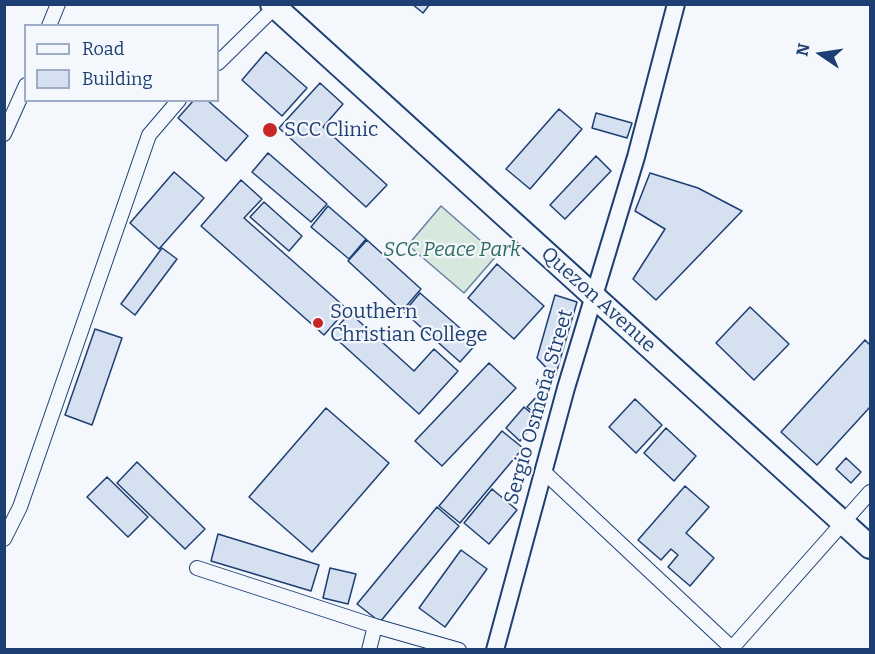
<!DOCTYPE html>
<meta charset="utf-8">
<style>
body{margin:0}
#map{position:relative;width:875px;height:654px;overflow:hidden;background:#f4f7fb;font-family:Bitter,serif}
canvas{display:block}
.frame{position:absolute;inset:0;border:6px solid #1d3f73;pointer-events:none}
.legend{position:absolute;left:24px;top:24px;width:195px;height:78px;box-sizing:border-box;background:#f4f7fb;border:2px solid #9eadc5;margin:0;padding:8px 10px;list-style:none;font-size:18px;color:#1d3f73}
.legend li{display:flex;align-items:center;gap:12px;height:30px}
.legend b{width:30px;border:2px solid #9eadc5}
.north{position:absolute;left:791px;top:24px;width:60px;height:60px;-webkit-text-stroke:4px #f4f7fb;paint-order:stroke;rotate:283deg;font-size:16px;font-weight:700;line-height:24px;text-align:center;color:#1d3f73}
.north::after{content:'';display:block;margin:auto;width:21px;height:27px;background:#1d3f73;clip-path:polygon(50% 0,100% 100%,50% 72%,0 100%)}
</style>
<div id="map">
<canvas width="875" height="654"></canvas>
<div class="frame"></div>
<ul class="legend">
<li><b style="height:8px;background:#f4f7fb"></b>Road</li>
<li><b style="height:16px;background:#d5e0f0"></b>Building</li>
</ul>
<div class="north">N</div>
</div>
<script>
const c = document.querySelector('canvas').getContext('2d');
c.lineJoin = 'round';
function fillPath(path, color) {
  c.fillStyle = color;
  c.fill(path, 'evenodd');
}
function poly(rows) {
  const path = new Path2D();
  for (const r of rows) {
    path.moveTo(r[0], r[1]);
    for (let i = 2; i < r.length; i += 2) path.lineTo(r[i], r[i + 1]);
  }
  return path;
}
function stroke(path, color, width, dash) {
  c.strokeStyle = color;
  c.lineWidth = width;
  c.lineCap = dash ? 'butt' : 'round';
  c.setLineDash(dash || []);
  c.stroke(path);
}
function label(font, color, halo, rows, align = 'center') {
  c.font = font + ' Bitter,serif';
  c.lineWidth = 4.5;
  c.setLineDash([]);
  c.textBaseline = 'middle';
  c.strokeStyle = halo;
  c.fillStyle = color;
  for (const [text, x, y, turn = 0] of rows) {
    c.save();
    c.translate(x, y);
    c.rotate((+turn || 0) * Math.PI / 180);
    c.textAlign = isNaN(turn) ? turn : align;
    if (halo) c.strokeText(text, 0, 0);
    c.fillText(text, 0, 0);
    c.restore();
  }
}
const green = poly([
 [441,206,497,255,464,293,408,245,441,206]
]);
fillPath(green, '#d7e8df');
stroke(green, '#687fa3', 1.5);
const building = poly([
 [412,4,430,4,423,13,412,4],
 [266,52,307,88,282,116,242,80,266,52],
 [320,83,343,104,323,127,387,185,366,207,279,128,320,83],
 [194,100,207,100,248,136,226,161,178,118,194,100],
 [559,109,582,129,530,189,506,169,559,109],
 [596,113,632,123,627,138,592,128,596,113],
 [268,153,327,204,311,222,252,172,268,153],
 [596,156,611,171,565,219,550,205,596,156],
 [174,172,204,198,159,249,130,223,174,172],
 [650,173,698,188,742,211,656,300,633,279,665,229,635,211,650,173],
 [241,180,262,199,244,218,347,309,324,335,201,226,241,180],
 [264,202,302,236,289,251,250,217,264,202],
 [328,206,366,239,349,259,311,227,328,206],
 [367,240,421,289,402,311,348,261,367,240],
 [162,248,177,259,135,315,121,304,162,248],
 [497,264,544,306,514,339,468,298,497,264],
 [420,293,477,343,460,362,404,312,420,293],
 [555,295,577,302,555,377,537,358,555,295],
 [750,307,789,344,754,380,716,343,750,307],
 [350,313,414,371,434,349,458,371,419,414,331,334,350,313],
 [95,329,122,338,92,425,65,415,95,329],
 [865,340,870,345,870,407,817,465,781,432,865,340],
 [489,363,516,388,442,466,415,441,489,363],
 [539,394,547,402,535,414,527,407,539,394],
 [635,399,662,425,636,453,609,427,635,399],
 [524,407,538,419,520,441,506,428,524,407],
 [326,408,389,463,312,552,249,497,326,408],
 [666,428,696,456,674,481,644,453,666,428],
 [502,431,523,448,460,523,439,506,502,431],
 [846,458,861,472,851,483,836,469,846,458],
 [137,462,205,529,185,549,117,483,137,462],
 [107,477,148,517,128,537,87,497,107,477],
 [685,486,709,507,686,533,714,558,690,586,668,567,678,555,671,549,661,560,638,540,685,486],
 [492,489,517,510,489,544,464,523,492,489],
 [437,507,459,526,380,622,357,604,437,507],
 [218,534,319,565,311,591,211,561,218,534],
 [461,550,487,569,445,627,419,608,461,550],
 [330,568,356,574,348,604,323,598,330,568]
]);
fillPath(building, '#d5e0f0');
stroke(building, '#1d3f73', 1.5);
const minor = poly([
 [49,26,58,4],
 [218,63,275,7],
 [4,134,26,85],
 [543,471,734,650],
 [4,539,20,507,149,135,179,100],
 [197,568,375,626,459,650],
 [732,648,870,492],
 [369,650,375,626]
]);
const tertiary = poly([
 [495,650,566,388,636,157,676,4]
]);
const primary = poly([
 [272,4,870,547]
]);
stroke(minor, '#1d3f73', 16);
stroke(tertiary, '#1d3f73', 20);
stroke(primary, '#1d3f73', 26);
stroke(minor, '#f4f7fb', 14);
stroke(tertiary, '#f4f7fb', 16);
stroke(primary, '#f4f7fb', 22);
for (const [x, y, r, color] of [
 [270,130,8,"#c62828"],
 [318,323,6,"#c62828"]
]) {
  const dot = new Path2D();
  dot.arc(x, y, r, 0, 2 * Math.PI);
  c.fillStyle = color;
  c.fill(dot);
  stroke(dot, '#f4f7fb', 2);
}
label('20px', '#1d3f73', '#f4f7fb', [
 ["SCC Clinic",284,130],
 ["Southern",330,312],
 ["Christian College",330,335]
], 'left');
label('italic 20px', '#2c6c60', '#f4f7fb', [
 ["SCC Peace Park",452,250]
]);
label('20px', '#1d3f73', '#f4f7fb', [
 ["Quezon Avenue",598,300,42],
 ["Sergio Osmeña Street",539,407,-74]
]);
</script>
